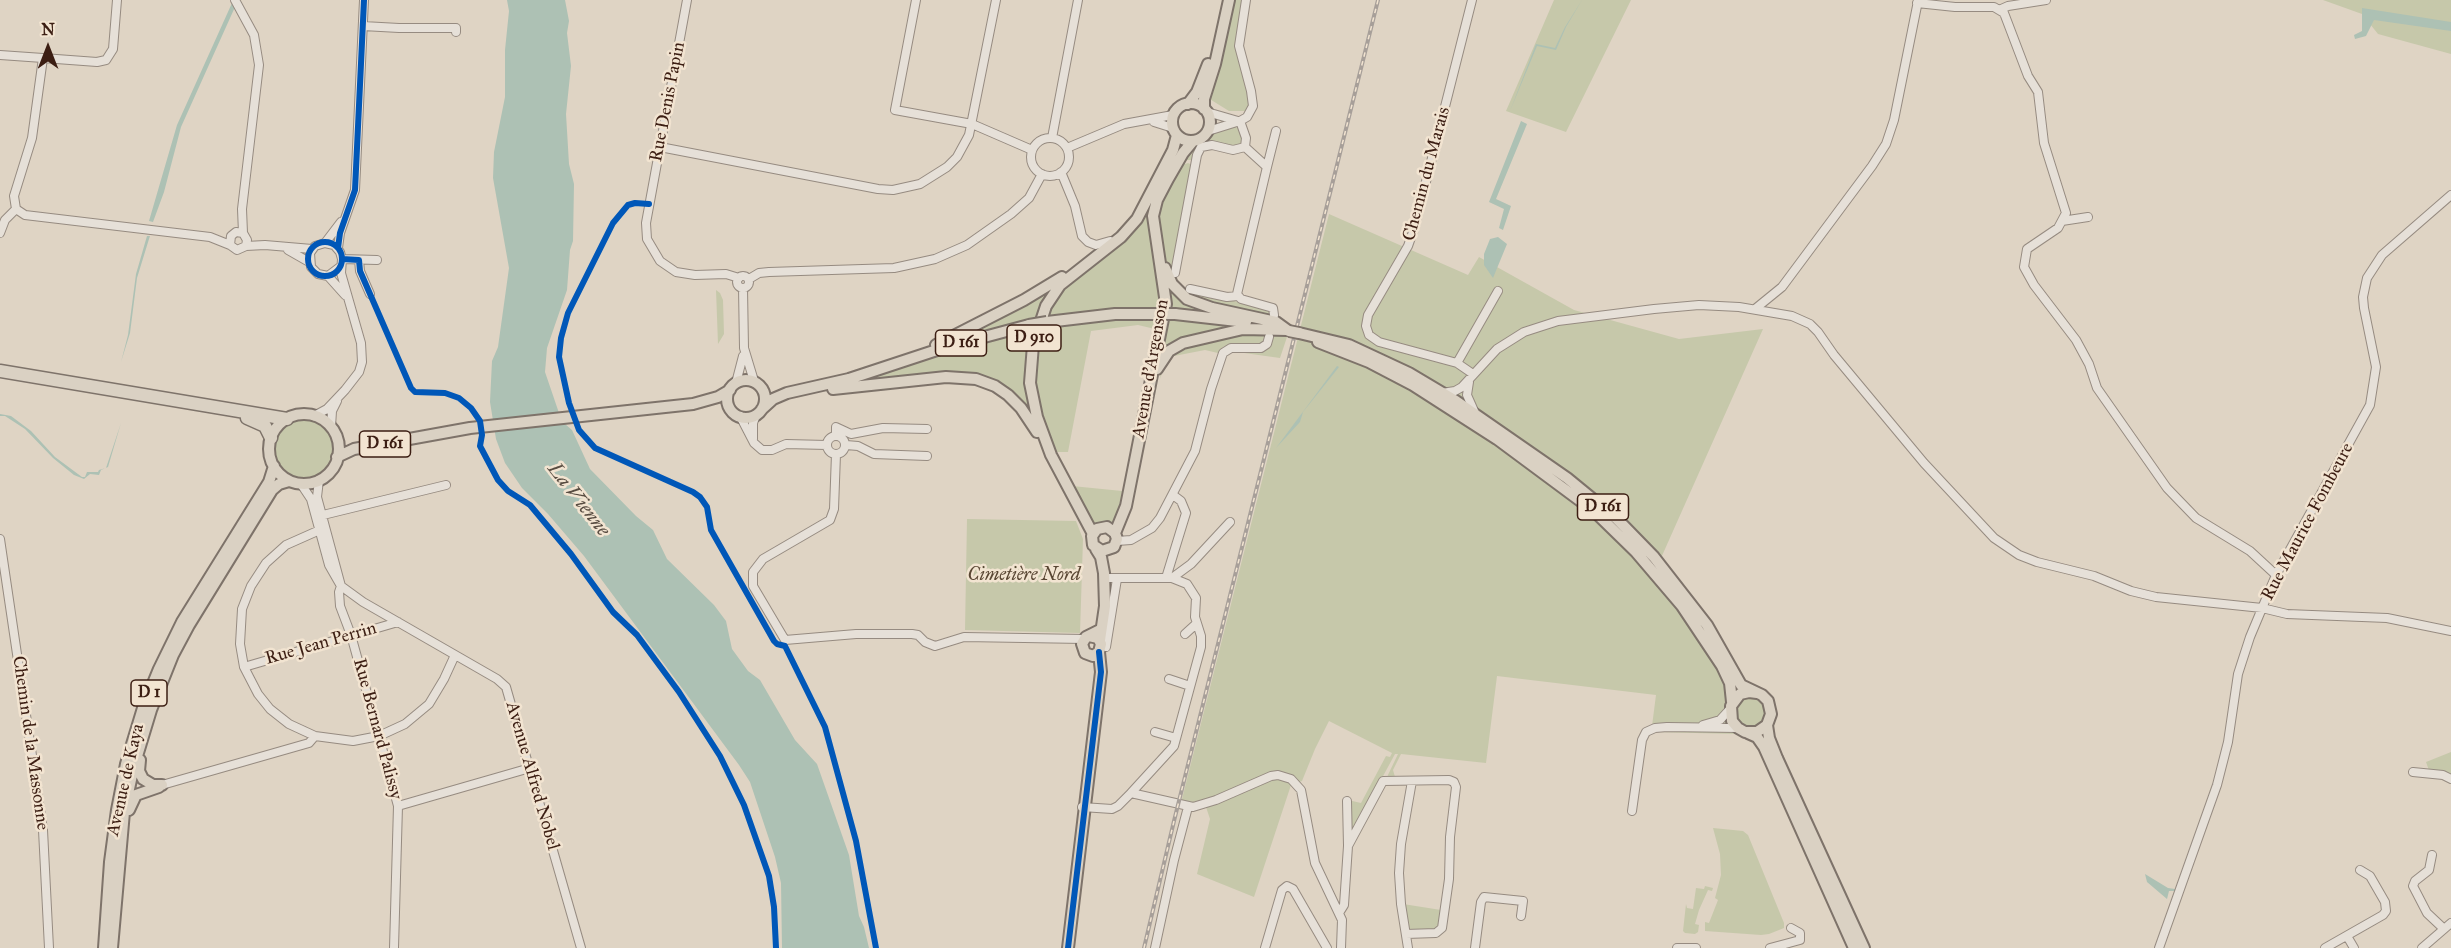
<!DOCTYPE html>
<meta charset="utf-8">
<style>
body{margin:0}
#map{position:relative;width:2451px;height:948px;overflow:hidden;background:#dfd4c4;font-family:"IM FELL Great Primer",serif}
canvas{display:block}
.north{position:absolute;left:18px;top:18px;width:60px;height:60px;-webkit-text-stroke:4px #f2e4d1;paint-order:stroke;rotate:0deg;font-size:16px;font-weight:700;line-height:24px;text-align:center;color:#3c1e13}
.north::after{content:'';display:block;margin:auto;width:21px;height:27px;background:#3c1e13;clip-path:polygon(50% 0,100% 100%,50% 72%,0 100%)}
</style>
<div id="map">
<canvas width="2451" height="948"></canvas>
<div class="north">N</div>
</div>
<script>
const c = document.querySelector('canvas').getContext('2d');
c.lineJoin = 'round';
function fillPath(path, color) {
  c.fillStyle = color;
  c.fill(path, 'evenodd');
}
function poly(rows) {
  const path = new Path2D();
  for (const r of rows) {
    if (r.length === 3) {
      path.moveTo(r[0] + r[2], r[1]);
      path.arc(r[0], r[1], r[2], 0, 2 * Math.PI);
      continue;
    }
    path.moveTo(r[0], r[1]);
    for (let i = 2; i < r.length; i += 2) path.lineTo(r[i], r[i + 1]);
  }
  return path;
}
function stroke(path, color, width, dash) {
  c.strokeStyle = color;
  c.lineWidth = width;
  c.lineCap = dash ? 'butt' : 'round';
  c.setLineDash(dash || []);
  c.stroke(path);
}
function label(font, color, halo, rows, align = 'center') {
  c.font = font + ' "IM FELL Great Primer",serif';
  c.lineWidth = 5;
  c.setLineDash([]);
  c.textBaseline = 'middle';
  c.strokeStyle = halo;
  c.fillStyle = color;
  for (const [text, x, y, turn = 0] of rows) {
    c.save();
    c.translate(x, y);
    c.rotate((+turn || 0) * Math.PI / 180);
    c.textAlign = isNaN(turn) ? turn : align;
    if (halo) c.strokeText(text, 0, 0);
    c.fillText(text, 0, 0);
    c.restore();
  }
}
fillPath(poly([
 [1232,0,1243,0,1235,43,1249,96,1248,108,1245,111,1229,111,1208,98],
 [1554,0,1631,0,1566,132,1506,111],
 [2323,0,2451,0,2451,54,2378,34,2362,14],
 [1234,126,1242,131,1243,142,1238,147,1208,142,1193,160,1182,160,1195,145,1206,140,1212,133],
 [1188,163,1192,165,1172,266,1180,286,1193,292,1270,309,1271,318,1194,299,1183,292,1170,276,1159,236,1158,215,1161,202,1179,166],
 [1150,203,1150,234,1157,266,1162,307,1159,310,1085,312,1046,318,1055,294],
 [1329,214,1468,275,1479,257,1574,310,1679,339,1763,329,1661,558,1683,612,1723,677,1728,693,1726,721,1736,734,1654,732,1652,726,1656,695,1497,676,1486,763,1401,754,1393,770,1395,777,1387,777,1398,754,1395,754,1350,837,1348,800,1361,803,1386,756,1390,757,1392,753,1329,721,1315,749,1302,781,1291,785,1254,897,1197,874,1210,819,1204,801,1181,803],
 [1168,283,1170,287,1241,315,1169,310],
 [1053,285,1039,318,975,335,973,330],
 [716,290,720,293,723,300,724,334,718,344],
 [1157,318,1155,329,1138,325,1091,331,1068,452,1056,452,1072,486,1122,491,1119,511,1114,522,1093,524,1077,498,1045,436,1032,369,1042,327,1099,319],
 [1168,318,1257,327,1229,330,1161,357],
 [1035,329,1035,418,993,382,858,382,945,351],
 [1239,332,1268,332,1264,342,1260,344,1231,344,1223,347,1218,353,1205,350,1174,356,1165,364,1160,379,1162,363,1174,350],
 [1274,334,1287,337,1280,358,1237,352,1270,345],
 [303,449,31],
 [967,519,1076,521,1083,539,1080,633,965,630],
 [1750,712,15],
 [2451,752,2451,775,2430,773,2426,762],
 [1713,828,1743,831,1748,835,1784,923,1784,928,1769,934,1761,935,1705,931,1705,922,1709,923,1718,900,1715,898,1721,875,1720,854],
 [1705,886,1713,888,1712,891,1708,890,1699,910,1695,924,1699,925,1698,932,1695,934,1685,933,1683,931,1686,904,1687,908,1693,909,1696,888,1704,889],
 [1403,904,1441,910,1437,930,1409,930]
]), '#c6c8aa');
fillPath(poly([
 [507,0,565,0,569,21,567,33,571,66,566,114,569,164,574,184,573,241,570,250,567,290,547,348,545,372,559,413,565,424,572,430,590,469,636,516,653,530,667,559,714,605,726,621,732,649,748,671,760,680,795,740,817,764,849,855,859,916,864,927,869,948,782,948,781,883,775,857,750,782,739,765,584,556,548,514,522,488,505,463,496,439,490,402,492,361,498,347,509,268,493,178,494,152,505,97,505,50,509,11],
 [1582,0,1566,27,1556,50,1537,46,1510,111,1536,44,1555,48,1565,27],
 [232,3,235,7,181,127,164,192,153,222,149,221,177,125],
 [2362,8,2451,22,2451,31,2374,20,2366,36,2355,39,2354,35,2362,31],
 [1521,121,1527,124,1496,199,1511,206,1503,230,1499,228,1504,209,1489,202],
 [147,236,150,236,149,239,137,278,130,333,121,362,128,335,136,274],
 [1498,237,1507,244,1493,278,1484,265,1484,254,1490,239],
 [1337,366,1339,367,1303,412,1300,422,1276,448],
 [0,414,11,416,31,431,55,457,82,477,85,477,87,472,98,472,99,470,106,468,121,423,108,467,101,470,99,475,90,474,84,479,74,475,53,458,25,429,5,416,0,416],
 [2145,874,2168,888,2175,889,2175,891,2169,891,2167,899,2147,882]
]), '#adc1b4');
const minor = poly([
 [235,0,254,35,259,65,242,209,243,233],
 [687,0,646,223,647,239,660,261,676,272,695,275,726,274,739,278],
 [916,0,895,110,972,124,1032,150],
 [1472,0,1414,229,1408,246,1368,315,1366,326,1369,335,1379,342,1457,363,1473,374],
 [1917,3,1955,7,1994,7,2004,13,2028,76,2038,92,2044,143,2066,213,2058,228,2027,249,2024,267,2034,285,2076,340,2089,364,2097,388,2167,488,2196,518,2250,551,2276,575],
 [1999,10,2008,6,2046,0],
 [363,26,399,28,456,28,456,32],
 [0,55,43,58],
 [1207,112,1238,121],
 [1240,121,1246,138,1245,147,1267,167,1237,294,1241,299,1273,308,1274,315],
 [1154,122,1173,128],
 [1208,131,1240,121,1247,117,1253,106,1251,91,1239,46,1246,0],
 [1052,138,1078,0],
 [1050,157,19],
 [660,147,878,189,893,190,920,184,947,167,957,157,969,135,996,0],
 [1067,148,1124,124,1173,115],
 [1267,167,1276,131],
 [1061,172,1075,206,1082,236,1088,242,1096,245,1110,241],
 [16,209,25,215,210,237,230,245],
 [2062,221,2088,217],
 [0,233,5,220,16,209,14,196,32,138,43,58,97,62,106,60,113,49,117,0],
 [325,243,341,222],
 [246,246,247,240,243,233,236,232,231,236,230,245,237,250,246,246,265,245,312,249],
 [338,248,340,233,355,190,364,0],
 [288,250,309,262],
 [342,259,377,260],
 [359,260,360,271,370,294],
 [1175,273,1197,155,1201,147,1212,145,1233,150,1245,147],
 [328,276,345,295],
 [743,282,6],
 [749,279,759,273,769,272,894,268,935,259,967,245,1011,214,1029,198,1042,174],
 [743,288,744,348,754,381],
 [1190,289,1227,297,1238,296],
 [1755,309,1782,287,1872,166,1886,144,1894,120,1918,1],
 [1457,363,1498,291],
 [1469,382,1467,395,1475,413],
 [736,383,743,356],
 [1442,393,1455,391,1462,387,1497,349,1524,332,1558,321,1654,309,1699,305,1739,307,1792,316,1810,324,1818,332,1834,355,1924,463,1994,538,2019,555,2037,562,2094,576,2131,591,2156,597,2262,608,2287,614,2387,618,2451,631],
 [314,416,327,409,345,390,359,372,362,362,361,343,341,273,342,259,340,252,334,245,325,243,315,246,310,253,311,267,318,274,328,276,340,267],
 [740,416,754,443,762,450,772,450,786,444,827,445],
 [331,427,332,411,337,401],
 [836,445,9],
 [836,436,836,427,851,434,883,428,927,429],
 [753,439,753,423,756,415],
 [846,445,858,446,874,454,927,456],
 [836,454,834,509,830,520,763,559,753,572,753,586,785,640,856,634,912,634,918,635,925,642,935,646,964,637,1084,639],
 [319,480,317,497,341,586,339,592,340,606,351,635,398,806,394,948],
 [301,484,311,499,329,565,341,586,363,602,497,679,506,687,581,948],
 [323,515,446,485],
 [322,529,286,545,266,563,251,586,242,609,240,644,244,667,258,694,270,709,289,724,315,736,353,741,379,736,405,724,429,704,444,679,455,655],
 [0,539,43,830,49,948],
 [1117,541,1131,540,1152,528,1160,518,1195,451,1211,389,1223,353,1231,348,1261,348,1267,344,1269,337],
 [1104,578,1172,578,1191,564,1230,522],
 [1166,578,1186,513,1181,501,1173,495],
 [1185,634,1196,624],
 [1106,647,1117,579],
 [244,667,398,622],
 [1169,679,1190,686],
 [1703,725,1720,720,1730,709],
 [1155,732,1176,738],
 [2413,772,2443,775,2451,779],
 [162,785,309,743,315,736],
 [1131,793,1174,746,1201,647,1201,636,1195,617,1196,598,1187,584,1172,578],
 [1347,801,1348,846],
 [398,806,530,768],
 [1082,807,1112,809,1118,806,1131,793,1193,807,1216,800,1271,776,1278,775,1291,779,1301,790,1315,863,1342,920,1341,948],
 [1632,811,1642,740,1646,732,1655,728,1667,727,1738,728],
 [2432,855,2429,870,2415,881,2413,886,2427,913,2444,929],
 [1339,913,1344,905,1348,846,1383,781,1449,780,1454,782,1456,787,1450,837,1449,879,1442,928,1436,933,1406,934],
 [2347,936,2354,948],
 [1155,948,1174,860,1188,807],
 [1265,948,1282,890,1287,886,1293,889,1327,948],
 [1408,948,1401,904,1399,873,1401,844,1412,781],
 [1475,948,1481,902,1484,897,1523,901,1521,916],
 [1677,948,1696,948],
 [1770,948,1800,940,1800,933,1791,928],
 [2159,948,2217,785,2228,742,2238,674,2250,637,2276,575,2370,405,2376,367,2364,308,2363,297,2367,278,2382,255,2451,195],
 [2325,948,2383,915,2386,911,2385,902,2370,876,2360,870],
 [2422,948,2451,923]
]);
const major = poly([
 [1191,122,19],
 [1188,104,1197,92,1208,64],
 [1204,109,1204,99,1215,64,1229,0],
 [1165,268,1172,284,1187,299,1212,308,1276,322,1287,330],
 [1175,314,1246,322],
 [1047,322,1115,314,1156,314],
 [1299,333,1349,345,1409,373,1456,401,1567,478,1617,519,1654,557,1707,625,1741,685,1762,695,1768,701,1771,714,1767,725,1757,732,1745,732,1738,728,1732,721,1731,706,1740,694,1749,692,1757,693],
 [1318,342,1369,362,1413,385,1497,439,1594,511,1636,552,1682,606,1722,666,1730,683,1732,702],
 [936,345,1024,300,1062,277],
 [1157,369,1169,351,1183,343,1243,329,1287,330],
 [746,399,19],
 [833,389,946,377,976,379,995,386,1008,395,1021,408,1037,432],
 [762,409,773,399,787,393,849,379,943,348,1029,325],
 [304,449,35],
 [337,457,354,449,470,428,693,404,718,397,730,390],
 [1115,533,1107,527,1097,529,1092,536,1093,545,1102,551,1114,547,1117,539,1115,533,1126,506,1166,304,1153,216,1157,200,1168,179,1183,153,1193,141],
 [1093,534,1051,455,1037,417,1030,383,1033,345,1046,306,1060,285,1121,237,1137,219,1173,150,1177,135],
 [1096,549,1101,557,1104,573,1105,606,1100,640],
 [1089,636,1098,638,1101,644,1099,652,1093,656,1085,653,1082,644,1086,637,1100,630],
 [1767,725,1769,738,1777,758,1864,948],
 [1748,733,1757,737,1764,747,1854,948],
 [140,760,139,771,143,779,153,785,162,785],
 [129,810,136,795,159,787],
 [104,948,110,862,117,810,126,764,143,708,159,669,182,622,269,482,274,466],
 [112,948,124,812,134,766,151,710,173,655,189,625,272,490,279,484,289,481],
 [1068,948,1101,672,1099,652]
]);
const highway = poly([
 [0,371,287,419],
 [247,418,265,426,271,438]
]);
stroke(minor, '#968b81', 10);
stroke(major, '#7e736a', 14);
stroke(highway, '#7e736a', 15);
stroke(minor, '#e6e0d8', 8);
stroke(major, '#dad1c3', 10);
stroke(highway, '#dad1c3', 12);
const rail = poly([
 [1144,948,1174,821,1378,0]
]);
stroke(rail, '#a79f99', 4);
stroke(rail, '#f2e4d1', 1.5, [4.5]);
const majorBridge = poly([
 [1156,314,1175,314],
 [1029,325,1047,322],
 [1289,331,1299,333]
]);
stroke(majorBridge, '#7e736a', 14, []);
stroke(majorBridge, '#dad1c3', 10);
stroke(poly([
 [649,204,635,203,628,205,613,223,568,313,561,338,559,357,569,403,579,430,595,448,693,492,700,497,707,507,711,530,774,641,777,644,785,646,825,727,856,841,876,948],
 [325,259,17],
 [338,248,340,233,355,190,364,0],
 [342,259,359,260,360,271,411,388,415,392,445,393,459,398,471,408,480,421,482,435,480,446,498,480,508,491,530,505,571,554,613,612,637,635,679,692,720,756,744,805,769,876,774,907,776,948],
 [1068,948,1101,672,1099,652]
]), '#0057b8', 6);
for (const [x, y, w] of [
 [1034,338,54],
 [961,343,51],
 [385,444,51],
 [1603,507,51],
 [149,693,36]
]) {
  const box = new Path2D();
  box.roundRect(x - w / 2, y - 13, w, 26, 4.5);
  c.fillStyle = '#f2e4d1';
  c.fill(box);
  stroke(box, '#3c1e13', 1.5);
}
label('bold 16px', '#3c1e13', null, [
 ["D 910",1034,338],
 ["D 161",961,343],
 ["D 161",385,444],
 ["D 161",1603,507],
 ["D 1",149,693]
]);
label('18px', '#3c1e13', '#f2e4d1', [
 ["Rue Denis Papin",668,102,-79],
 ["Chemin du Marais",1427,174,-75],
 ["Avenue d'Argenson",1151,369,-80],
 ["Rue Maurice Fombeure",2308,522,-62],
 ["Rue Jean Perrin",321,644,-16],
 ["Rue Bernard Palissy",377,729,75],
 ["Chemin de la Massonne",30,743,82],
 ["Avenue Alfred Nobel",532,776,74],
 ["Avenue de Kaya",126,780,-77]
]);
label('italic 18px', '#594633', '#f2e4d1', [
 ["Cimetière Nord",1024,576]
]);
label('italic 20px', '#584c41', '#f2e4d1', [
 ["La Vienne",578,500,52]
]);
</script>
